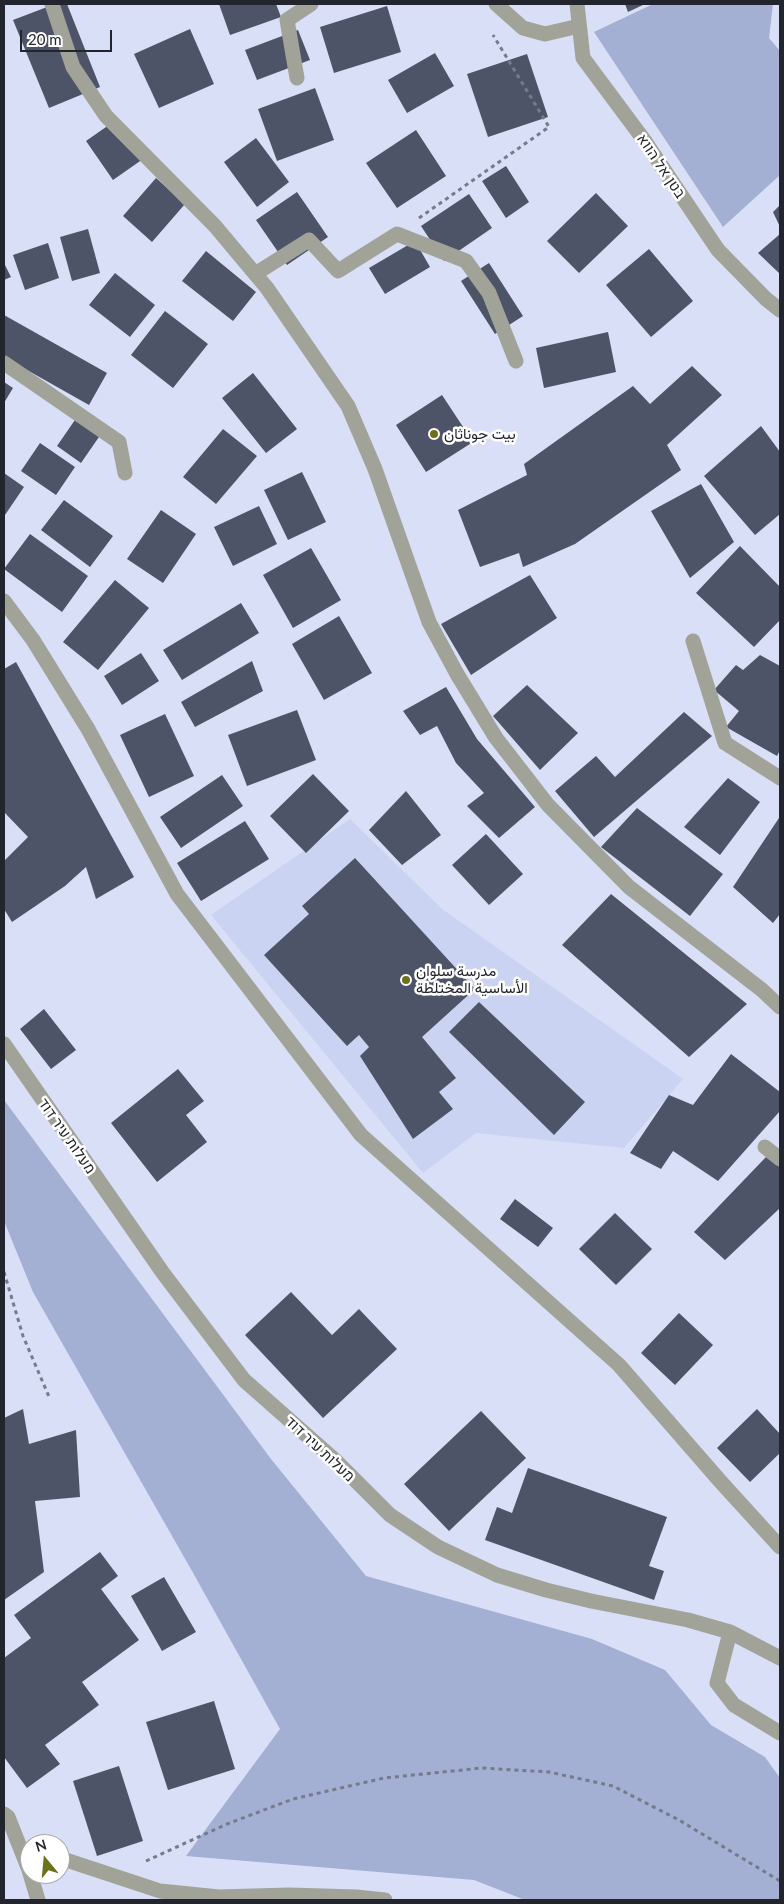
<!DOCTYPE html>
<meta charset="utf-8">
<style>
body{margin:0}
#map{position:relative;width:784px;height:1904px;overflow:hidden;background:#d8dff6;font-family:Lato,sans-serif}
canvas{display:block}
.frame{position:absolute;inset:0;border:5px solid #22252d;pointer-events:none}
.north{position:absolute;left:20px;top:1834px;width:50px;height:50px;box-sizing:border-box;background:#fff;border:1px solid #a7a8ab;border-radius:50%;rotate:343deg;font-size:14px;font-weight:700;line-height:20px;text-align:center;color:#22252d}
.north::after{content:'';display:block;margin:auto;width:18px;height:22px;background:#6a721a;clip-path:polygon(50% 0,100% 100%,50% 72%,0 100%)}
.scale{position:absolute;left:20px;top:30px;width:92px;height:22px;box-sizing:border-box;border:2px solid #22252d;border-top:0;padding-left:6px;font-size:15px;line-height:18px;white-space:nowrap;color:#22252d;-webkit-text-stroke:4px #fff;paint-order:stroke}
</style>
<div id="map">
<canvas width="784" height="1904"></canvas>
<div class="frame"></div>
<div class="north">N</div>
<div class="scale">20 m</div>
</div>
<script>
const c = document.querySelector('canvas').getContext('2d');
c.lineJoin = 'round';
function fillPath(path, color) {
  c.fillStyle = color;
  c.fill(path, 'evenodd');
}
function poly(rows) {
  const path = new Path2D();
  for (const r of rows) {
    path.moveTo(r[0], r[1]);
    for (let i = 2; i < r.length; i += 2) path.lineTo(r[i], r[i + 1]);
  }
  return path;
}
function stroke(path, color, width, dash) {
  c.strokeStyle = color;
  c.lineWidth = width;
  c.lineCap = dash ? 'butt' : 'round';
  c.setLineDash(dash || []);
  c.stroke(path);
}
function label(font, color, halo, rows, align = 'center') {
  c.font = font + ' Lato,Vazirmatn,Heebo,sans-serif';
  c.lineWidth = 5;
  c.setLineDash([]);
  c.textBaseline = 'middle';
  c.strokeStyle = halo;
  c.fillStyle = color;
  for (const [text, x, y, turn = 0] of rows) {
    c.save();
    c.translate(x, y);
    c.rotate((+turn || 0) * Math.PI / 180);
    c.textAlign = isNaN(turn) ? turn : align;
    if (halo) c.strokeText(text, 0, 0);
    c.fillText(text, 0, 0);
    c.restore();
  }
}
fillPath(poly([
 [350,819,442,909,683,1079,624,1148,476,1133,423,1173,211,915]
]), '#cad3f1');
fillPath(poly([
 [653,4,773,4,769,38,780,51,780,175,723,227,594,32],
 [4,1100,271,1459,366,1576,592,1639,665,1670,711,1725,765,1757,780,1778,780,1900,525,1900,474,1880,186,1856,280,1729,192,1571,33,1292,4,1221]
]), '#a4afd4');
fillPath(poly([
 [55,4,67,4,100,87,49,108,13,20],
 [219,4,276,4,281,17,230,35],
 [625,4,645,4,628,12],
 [387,6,401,52,334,73,320,27],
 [190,29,214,84,159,108,134,54],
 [298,30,310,60,257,80,245,50],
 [435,53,454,86,407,113,388,80],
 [527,54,548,117,488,137,467,74],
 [315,88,334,140,277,161,258,109],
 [116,120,143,159,113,180,86,141],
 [416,130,446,176,397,208,366,163],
 [256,138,289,182,257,207,224,162],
 [506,166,529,202,506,218,482,181],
 [156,178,185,204,152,242,123,216],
 [297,192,328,237,287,265,256,220],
 [596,193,628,226,579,273,547,241],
 [469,194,492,228,444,261,421,226],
 [780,205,780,227,773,212],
 [88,229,100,273,72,281,60,237],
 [780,234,780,274,758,253],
 [415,241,430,267,385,294,369,268],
 [48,243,59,278,25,290,13,255],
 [649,249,693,301,651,337,606,285],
 [206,251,256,292,233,321,182,281],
 [4,263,11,277,4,280],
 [489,263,523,316,495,334,461,281],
 [115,273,155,305,130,337,89,305],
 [165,311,208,344,173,388,131,355],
 [4,315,107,373,89,405,4,357],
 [608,332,616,372,544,388,536,348],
 [692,366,722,395,667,445,681,470,575,544,523,567,519,553,480,567,458,510,527,475,524,464,633,386,650,404],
 [253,373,297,429,266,453,222,398],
 [4,382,13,388,4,403],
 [442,395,473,442,426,472,396,425],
 [77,417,101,434,81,463,57,446],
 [761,426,780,452,780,514,755,535,704,476],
 [223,429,257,456,216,504,183,477],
 [40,443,75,467,56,495,21,471],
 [302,472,326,522,288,540,264,490],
 [4,473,24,487,5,515,4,514],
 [701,484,734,542,690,578,651,511],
 [64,500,113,536,90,567,41,530],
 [259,506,277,544,233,566,214,527],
 [161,510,196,534,163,583,127,559],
 [30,534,88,576,62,612,4,569],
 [740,546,780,587,780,620,754,647,696,593],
 [311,548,341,600,293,628,263,575],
 [530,575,557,618,471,675,441,624],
 [115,580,149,608,98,670,63,642],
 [241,603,259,633,182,680,163,650],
 [339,616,372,673,324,700,292,644],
 [141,653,159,681,122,705,104,676],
 [760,655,780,666,780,750,777,756,726,727,739,711,714,690,736,665,743,670],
 [252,661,263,691,195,727,181,702],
 [16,662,134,877,96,899,86,867,65,886,12,922,4,909,4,861,28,837,4,812,4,669],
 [527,685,578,733,540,770,493,716],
 [446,687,477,739,535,807,499,838,467,806,484,793,456,763,437,726,420,735,403,711],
 [297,710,316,760,247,786,228,735],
 [684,712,712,736,594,837,555,791,596,756,615,777],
 [165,714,194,776,149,797,120,735],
 [313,774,349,811,306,853,270,816],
 [222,775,243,806,181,848,160,817],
 [728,778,760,802,720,855,684,827],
 [406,791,441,835,402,865,369,830],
 [637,808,723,874,690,916,601,847],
 [779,818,780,819,780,914,773,923,733,887],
 [245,821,269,859,201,901,177,863],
 [486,834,523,874,489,905,452,865],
 [355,858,475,989,422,1037,456,1078,439,1092,453,1109,413,1139,360,1056,369,1047,359,1035,347,1046,264,955,309,914,302,906],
 [611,894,747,1004,689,1057,562,945],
 [479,1002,585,1102,554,1135,449,1032],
 [44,1009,76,1050,51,1069,20,1029],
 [731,1054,780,1092,780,1111,718,1181,673,1151,661,1169,630,1153,669,1095,693,1105],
 [178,1069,204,1101,186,1115,207,1142,157,1182,111,1123],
 [766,1157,780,1167,780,1208,725,1260,694,1232],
 [515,1199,553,1228,538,1247,500,1219],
 [615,1213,652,1249,616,1285,579,1249],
 [291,1292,332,1335,359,1309,397,1349,323,1418,245,1335],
 [679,1313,713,1345,675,1385,641,1353],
 [23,1409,29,1444,76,1430,80,1497,35,1501,44,1572,4,1600,4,1418],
 [757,1409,780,1434,780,1453,750,1482,717,1448],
 [481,1411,526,1458,449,1531,404,1484],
 [528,1468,667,1517,649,1566,664,1571,654,1600,485,1540,497,1507,512,1513],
 [100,1552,118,1576,101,1589,139,1640,82,1682,99,1705,45,1745,60,1764,27,1788,4,1757,4,1658,31,1638,14,1615],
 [164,1577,196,1632,162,1651,131,1596],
 [214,1701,235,1769,168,1790,146,1722],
 [119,1766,143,1841,97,1856,73,1781]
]), '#4e5467');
stroke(poly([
 [419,218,549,127,493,35],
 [4,1272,23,1336,50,1399],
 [146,1861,227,1824,293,1799,384,1778,482,1768,549,1772,613,1786,679,1820,780,1881]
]), '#767b89', 3, [4, 4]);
stroke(poly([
 [52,4,73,67,106,116,215,226,267,288,348,406,375,469,429,622,457,674,496,738,548,805,629,887,762,990,780,1007],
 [496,4,523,28,545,34,579,26],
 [577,4,583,58,644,140,718,250,766,299,780,310],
 [297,78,287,20,311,4],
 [255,274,309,240,338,271,397,234,466,261,489,293,516,361],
 [4,363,119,442,125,473],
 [4,601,33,640,88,729,177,894,361,1135,619,1365,720,1481,780,1547],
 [693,641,725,743,780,778],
 [4,1044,163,1273,244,1380,337,1462,390,1515,438,1547,497,1575,546,1590,591,1601,688,1620,730,1632,780,1658],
 [765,1147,780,1159],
 [730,1632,717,1683,734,1705,780,1733],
 [4,1814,8,1817,29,1870,38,1900],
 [60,1858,160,1891,219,1897,289,1895,356,1897,385,1900]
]), '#a1a399', 15);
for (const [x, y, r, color] of [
 [434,434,5,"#6a721a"],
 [406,980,5,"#6a721a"]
]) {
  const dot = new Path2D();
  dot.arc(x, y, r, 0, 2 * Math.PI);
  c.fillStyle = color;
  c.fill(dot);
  stroke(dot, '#fff', 2);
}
label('15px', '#22252d', '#fff', [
 ["בטן אל הווא",661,166,56],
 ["מעלות עיר דוד",67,1136,55],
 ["מעלות עיר דוד",320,1449,43]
]);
label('15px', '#22252d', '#fff', [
 ["بيت جوناثان",444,434],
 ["مدرسة سلوان",416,971],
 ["الأساسية المختلطة",416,988]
], 'left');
</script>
